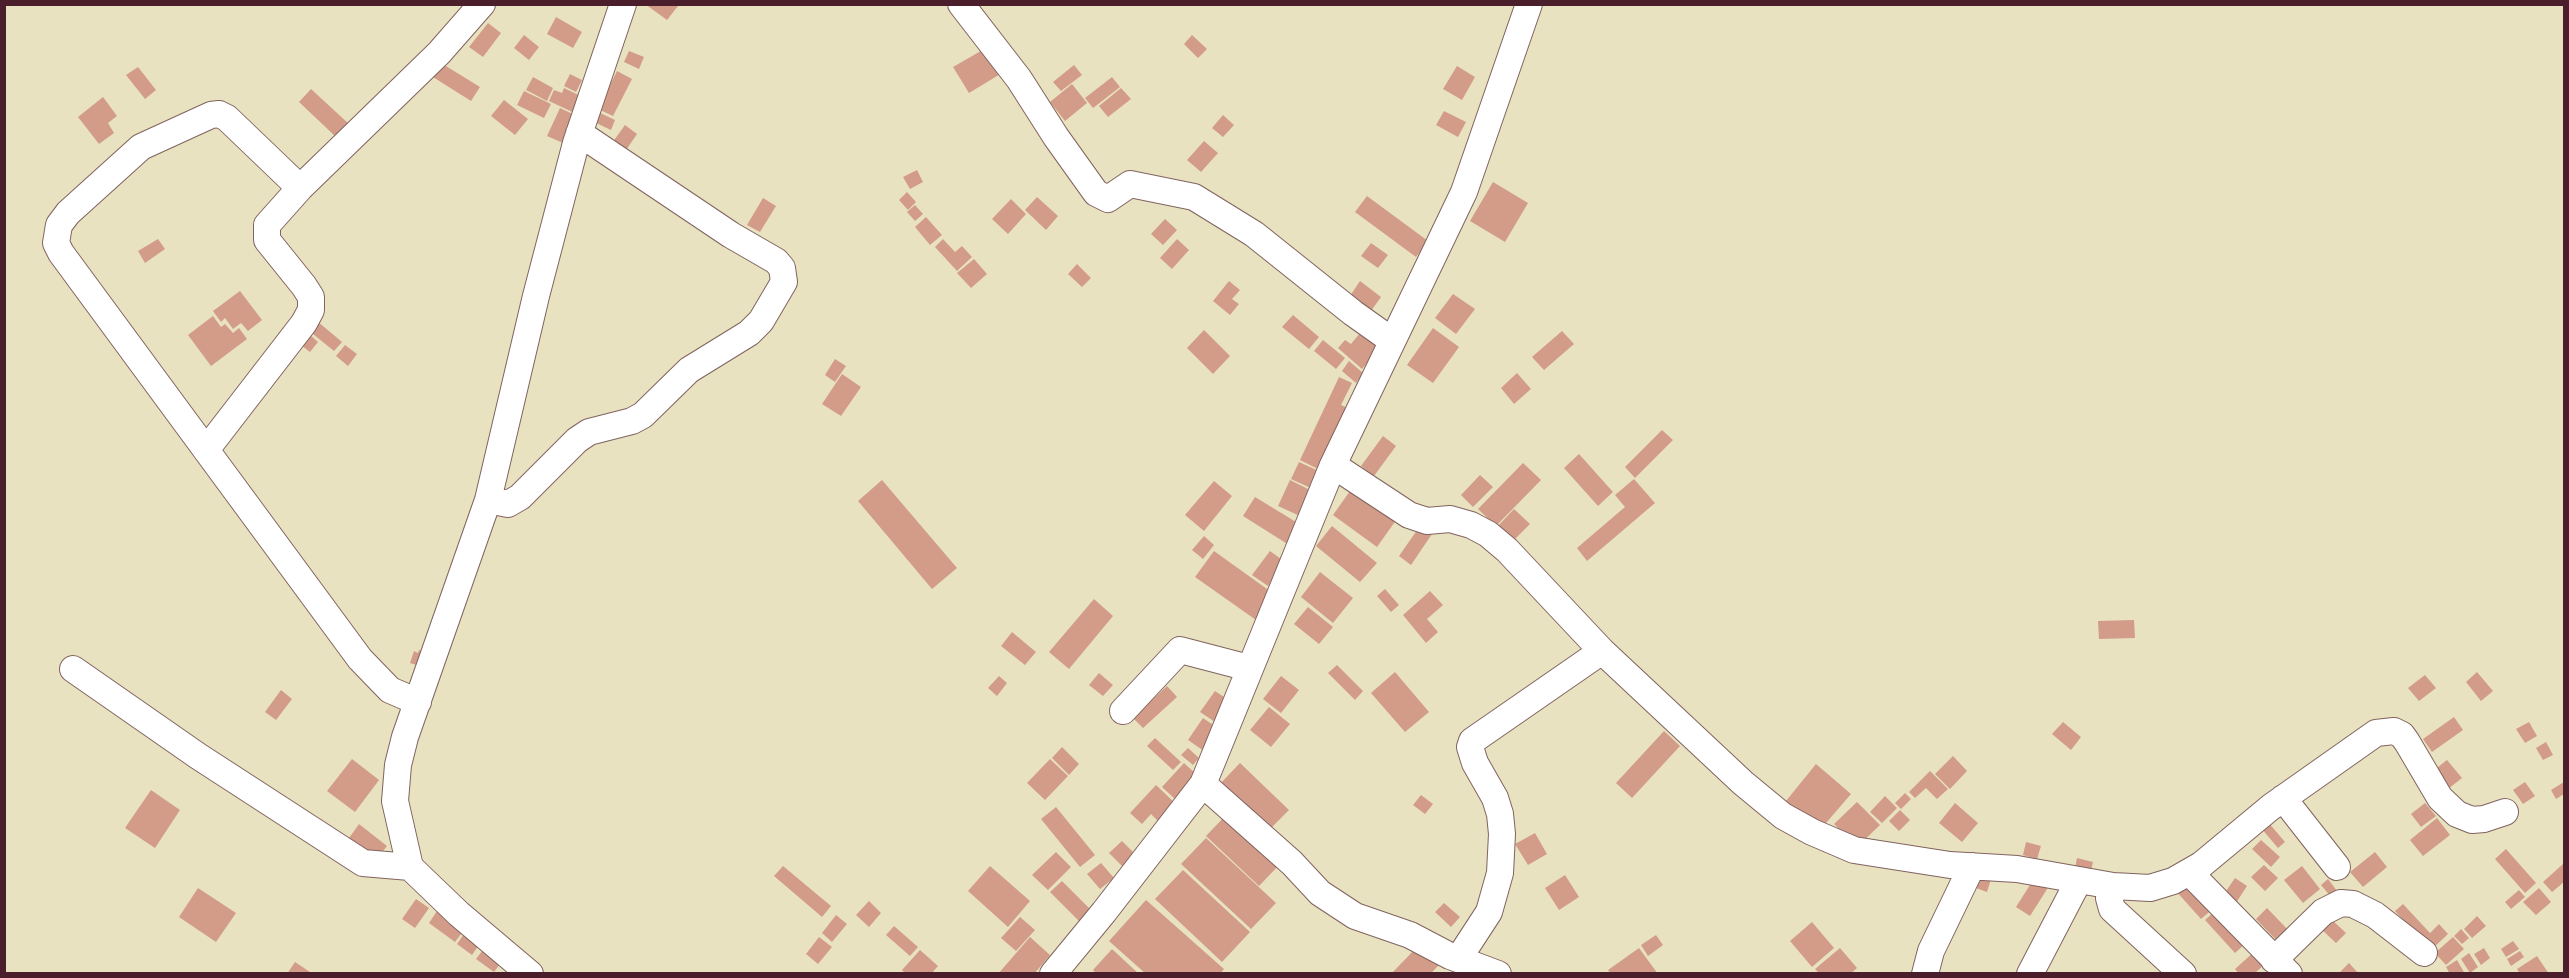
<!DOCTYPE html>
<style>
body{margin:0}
#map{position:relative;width:2569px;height:978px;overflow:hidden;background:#e8e2c0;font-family:Caveat,sans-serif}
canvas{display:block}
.frame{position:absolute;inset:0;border:6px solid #4a1f2b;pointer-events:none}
</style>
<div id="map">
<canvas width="2569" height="978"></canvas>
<div class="frame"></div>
</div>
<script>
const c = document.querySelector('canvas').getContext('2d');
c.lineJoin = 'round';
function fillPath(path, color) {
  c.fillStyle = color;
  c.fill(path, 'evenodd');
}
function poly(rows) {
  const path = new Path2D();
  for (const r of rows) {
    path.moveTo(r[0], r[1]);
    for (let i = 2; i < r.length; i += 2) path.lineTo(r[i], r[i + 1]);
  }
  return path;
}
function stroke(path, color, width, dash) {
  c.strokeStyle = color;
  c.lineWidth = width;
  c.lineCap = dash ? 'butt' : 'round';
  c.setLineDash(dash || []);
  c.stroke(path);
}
fillPath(poly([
 [645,4,676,4,678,6,667,20],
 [556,17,582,32,573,48,547,34],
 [488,23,501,33,483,57,469,47],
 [524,35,539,47,529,60,514,48],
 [1192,35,1207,49,1198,58,1184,44],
 [986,48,1002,73,969,93,953,67],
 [629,51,644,57,639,69,624,62],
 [441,63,480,87,471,101,433,77],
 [1074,65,1082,75,1061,91,1053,82],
 [1457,66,1475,77,1462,100,1443,89],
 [138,67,156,90,145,99,126,75],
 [617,71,632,79,613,116,598,109],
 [570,74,582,80,576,92,564,86],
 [533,77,553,88,547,101,526,90],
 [1112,77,1120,87,1093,108,1085,98],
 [1072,84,1087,103,1065,121,1050,102],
 [564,88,589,100,581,116,549,101,554,90,562,93],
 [1121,88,1131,99,1108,117,1099,106],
 [311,89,349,124,336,137,299,102],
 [524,91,551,104,544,118,517,105],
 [103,97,117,116,108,123,114,133,99,144,78,117],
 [504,100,528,119,515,135,491,116],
 [560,108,583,119,570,146,547,136],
 [596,111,615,120,611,130,592,121],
 [1444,111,1466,122,1458,137,1436,125],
 [1223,115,1234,125,1223,137,1212,128],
 [625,125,637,134,620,159,607,150],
 [1204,141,1218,153,1201,172,1187,160],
 [917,170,923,182,910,189,903,177],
 [1493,182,1528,203,1505,242,1470,221],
 [907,192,916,202,908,210,899,200],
 [1367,196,1428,241,1416,257,1355,212],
 [1037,197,1058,216,1046,230,1025,210],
 [763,198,776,206,760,232,747,225],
 [1011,199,1026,214,1008,234,992,219],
 [915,205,923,214,915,221,907,212],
 [926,217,942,235,930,245,915,227],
 [1165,219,1177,230,1163,245,1151,234],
 [158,239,165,249,145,263,138,251],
 [943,239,955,252,962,246,972,257,957,271,935,247],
 [1177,239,1189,250,1172,269,1160,258],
 [1371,243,1388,255,1378,268,1361,256],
 [974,259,987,274,971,288,957,273],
 [1077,264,1091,278,1082,287,1068,274],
 [1229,281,1240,290,1232,299,1239,304,1230,315,1213,301],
 [1360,281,1381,297,1371,311,1350,296],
 [240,291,262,320,248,331,241,323,233,329,225,318,221,322,213,311],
 [1453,294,1475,309,1456,334,1435,318],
 [1293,315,1319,337,1309,349,1282,327],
 [213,316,221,327,225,324,233,333,239,328,247,339,211,366,188,335],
 [317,321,342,342,334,351,308,330],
 [1364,328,1383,344,1362,369,1338,348,1345,340,1351,344],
 [1433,328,1459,347,1433,383,1407,365],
 [1204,330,1230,356,1213,374,1187,348],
 [1562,331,1574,344,1544,370,1532,357],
 [310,335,318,342,310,352,301,345],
 [1323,340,1345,358,1336,369,1314,351],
 [345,345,357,354,348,366,336,356],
 [835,359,846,366,835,382,825,375],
 [1349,361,1363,373,1356,383,1342,371],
 [1517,373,1531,389,1514,404,1501,388],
 [842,374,861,387,841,416,822,404],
 [1339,377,1352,383,1341,405,1352,410,1322,471,1300,460],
 [1662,430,1673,440,1635,478,1625,467],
 [1383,436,1396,446,1374,476,1361,466],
 [1579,454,1613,492,1598,506,1564,468],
 [1299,462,1323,473,1315,490,1291,479],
 [1523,463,1541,480,1496,526,1478,509],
 [1480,475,1493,487,1473,507,1461,495],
 [1634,479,1655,503,1587,561,1577,548,1625,507,1615,495],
 [882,480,957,568,932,589,858,501],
 [1290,480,1314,492,1302,517,1278,506],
 [1214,481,1232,496,1204,531,1185,515],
 [1355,484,1399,516,1377,547,1333,515],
 [1255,497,1301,525,1289,545,1243,516],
 [1514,509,1530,524,1512,542,1497,527],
 [1332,526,1377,563,1360,582,1316,546],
 [1420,526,1432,534,1411,565,1399,556],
 [1204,536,1214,545,1203,559,1192,550],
 [1214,551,1274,594,1256,620,1195,577],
 [1270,551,1285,562,1268,586,1252,575],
 [1320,572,1353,598,1333,623,1301,597],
 [1385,589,1399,605,1391,612,1377,596],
 [1430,591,1443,605,1427,619,1438,632,1426,643,1403,615],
 [1094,599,1113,616,1069,669,1049,652],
 [1308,607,1333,627,1319,644,1294,624],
 [2134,620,2135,638,2099,639,2098,621],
 [1012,632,1036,652,1025,665,1001,646],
 [419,650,427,652,426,668,410,663,414,651,418,653],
 [1337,665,1363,691,1355,700,1328,673],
 [1395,672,1429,712,1405,732,1371,693],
 [2477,672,2493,691,2481,701,2466,682],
 [1099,673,1113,685,1103,696,1089,685],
 [2425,675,2436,688,2419,701,2408,688],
 [999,676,1007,683,997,696,988,688],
 [1281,676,1299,690,1281,713,1263,699],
 [1167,686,1177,697,1143,728,1133,718],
 [281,690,292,699,276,720,265,712],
 [1215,691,1230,701,1215,722,1200,712],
 [1269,707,1290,724,1271,747,1250,730],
 [2454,717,2463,730,2432,752,2423,739],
 [1203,718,1219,729,1204,751,1188,740],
 [2063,722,2081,737,2071,750,2052,734],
 [2529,722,2537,736,2525,743,2516,729],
 [1664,731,1680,746,1632,798,1616,783],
 [1155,738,1181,762,1173,770,1147,746],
 [2546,742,2553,755,2543,760,2536,748],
 [1062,747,1079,764,1069,775,1052,758],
 [1188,748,1199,758,1193,765,1181,755],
 [1953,756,1967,771,1950,789,1935,774],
 [352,759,379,780,355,812,327,791],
 [1050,759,1068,776,1045,800,1027,783],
 [2447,760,2462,778,2448,789,2433,771],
 [1184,763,1197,775,1175,799,1162,787],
 [1240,763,1289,810,1267,832,1219,785],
 [1816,764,1851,794,1820,830,1786,801],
 [1930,771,1948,789,1937,799,1926,788,1915,798,1909,792],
 [2525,782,2535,796,2523,804,2513,790],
 [2564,782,2564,794,2556,799,2551,790],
 [1156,785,1177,805,1160,823,1151,814,1142,824,1130,813],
 [151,790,180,810,155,848,125,828],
 [1905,793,1911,799,1901,809,1895,803],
 [1421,795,1433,804,1425,814,1413,805],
 [1885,796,1897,808,1882,823,1870,812],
 [1857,802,1880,825,1857,847,1834,824],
 [1955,803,1978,823,1962,842,1939,823],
 [2425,803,2436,816,2421,827,2411,814],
 [1056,807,1095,855,1080,867,1041,819],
 [1900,810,1910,820,1899,831,1889,821],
 [1228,813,1281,863,1259,886,1206,836],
 [2437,818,2450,835,2423,856,2410,840],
 [2268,822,2285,842,2278,848,2261,828],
 [359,824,387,846,374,862,347,841],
 [1535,833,1547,854,1528,865,1515,844],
 [1206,838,1276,903,1251,929,1181,864],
 [2261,840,2280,857,2271,867,2252,849],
 [1122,841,1138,857,1126,870,1109,853],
 [2026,842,2041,846,2037,859,2023,855],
 [2506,849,2536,883,2525,893,2495,859],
 [1056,852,1071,867,1048,890,1032,875],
 [2375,852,2387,867,2363,887,2350,872],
 [2077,858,2093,862,2091,871,2075,868],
 [1101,863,1114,878,1100,889,1087,874],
 [2563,864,2564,882,2552,892,2543,882],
 [2264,865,2278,878,2265,891,2251,877],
 [783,866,831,906,822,917,774,876],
 [990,866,1030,901,1008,927,968,891],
 [2302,866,2320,889,2303,903,2284,880],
 [1183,870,1250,932,1222,962,1155,899],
 [1565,875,1579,897,1559,910,1545,888],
 [1977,875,1991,879,1987,892,1973,887],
 [2035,877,2049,886,2030,916,2016,907],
 [2235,878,2247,886,2234,906,2222,897],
 [2328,879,2337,891,2331,897,2321,885],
 [2189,880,2214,908,2201,919,2176,891],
 [1062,881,1092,911,1081,923,1050,892],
 [198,888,236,913,216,942,179,917],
 [2539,888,2551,902,2536,915,2523,902],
 [2519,890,2525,897,2511,909,2505,902],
 [416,899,429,908,415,928,402,919],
 [1146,900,1224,969,1220,974,1146,974,1109,941],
 [869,901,881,913,869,927,856,915],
 [1444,903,1460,917,1451,927,1435,912],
 [2403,904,2430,933,2439,924,2448,934,2431,950,2395,911],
 [2267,908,2290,932,2279,943,2256,919],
 [2216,910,2246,943,2235,953,2205,920],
 [437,911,464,930,455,942,429,923],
 [836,915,847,924,832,942,822,933],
 [2477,916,2486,926,2472,938,2464,929],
 [1020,917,1035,930,1016,951,1001,938],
 [2330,918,2346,933,2336,943,2321,929],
 [1812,922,1834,948,1812,967,1790,941],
 [894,926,918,947,910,956,886,935],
 [2461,929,2469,938,2462,944,2454,936],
 [466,931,481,942,472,955,457,944],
 [1656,935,1663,945,1648,956,1641,945],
 [819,937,832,947,818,964,806,954],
 [1030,937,1050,955,1034,974,998,974],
 [2453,937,2464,949,2446,965,2435,953],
 [2513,941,2519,949,2506,957,2501,949],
 [1419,945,1439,965,1430,974,1391,974],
 [485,947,503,960,494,972,476,959],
 [1639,948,1658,974,1611,974,1608,970],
 [1840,948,1857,968,1850,974,1820,974,1815,969],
 [2484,948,2490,958,2481,965,2474,954],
 [1112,949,1139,974,1097,974,1093,970],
 [920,950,938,966,931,974,906,974,902,970],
 [2255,951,2266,963,2254,974,2239,974,2235,969],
 [2520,951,2524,957,2511,966,2507,959],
 [2469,953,2478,967,2470,973,2461,959],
 [2537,956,2549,974,2520,974,2517,969],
 [2457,960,2465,974,2450,974,2446,967],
 [295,962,313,974,287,974],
 [2349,963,2359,974,2338,974]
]), '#d29c89');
const minor = poly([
 [961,4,1019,79,1056,137,1096,193,1108,199,1130,184,1194,197,1254,234,1353,313,1391,340],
 [300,188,227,118,219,114,211,115,141,147,68,213,59,225,56,243,61,253,360,659,390,690,418,702],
 [206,450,304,323,311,310,311,297,304,286,267,240,267,225,300,188,439,53,482,4],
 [1333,465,1409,515,1427,521,1450,519,1471,525,1488,534,1507,550,1602,651,1743,783,1783,816,1812,832,1854,850,1950,865,2017,869,2113,886,2150,888,2173,881,2201,865,2271,807,2376,733,2394,731,2402,735,2407,742,2440,798,2457,814,2472,820,2484,819,2505,812],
 [488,500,508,504,520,497,577,440,589,432,632,421,643,415,689,370,749,333,761,321,784,282,782,268,776,261,731,235,579,133],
 [73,669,198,756,363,863,410,867,459,914,530,974],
 [1123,711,1180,650,1249,668],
 [1203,784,1292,863,1320,893,1355,916,1410,935,1450,956,1498,974],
 [2283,798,2337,867],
 [410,867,395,801,398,765,405,737,488,500,536,296,576,143,623,4],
 [2189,872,2289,974],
 [2113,886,2109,898,2112,909,2183,974],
 [1459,958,1489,912,1500,873,1502,834,1500,814,1495,798,1475,763,1470,747,1472,741,1602,651],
 [2274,960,2323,912,2341,903,2353,904,2375,915,2424,953],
 [1053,974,1104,912,1203,784,1333,465,1464,192,1529,4],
 [1925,974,1931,951,1972,866],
 [2030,974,2079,880]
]);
stroke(minor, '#81635f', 28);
stroke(minor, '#fff', 26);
</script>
